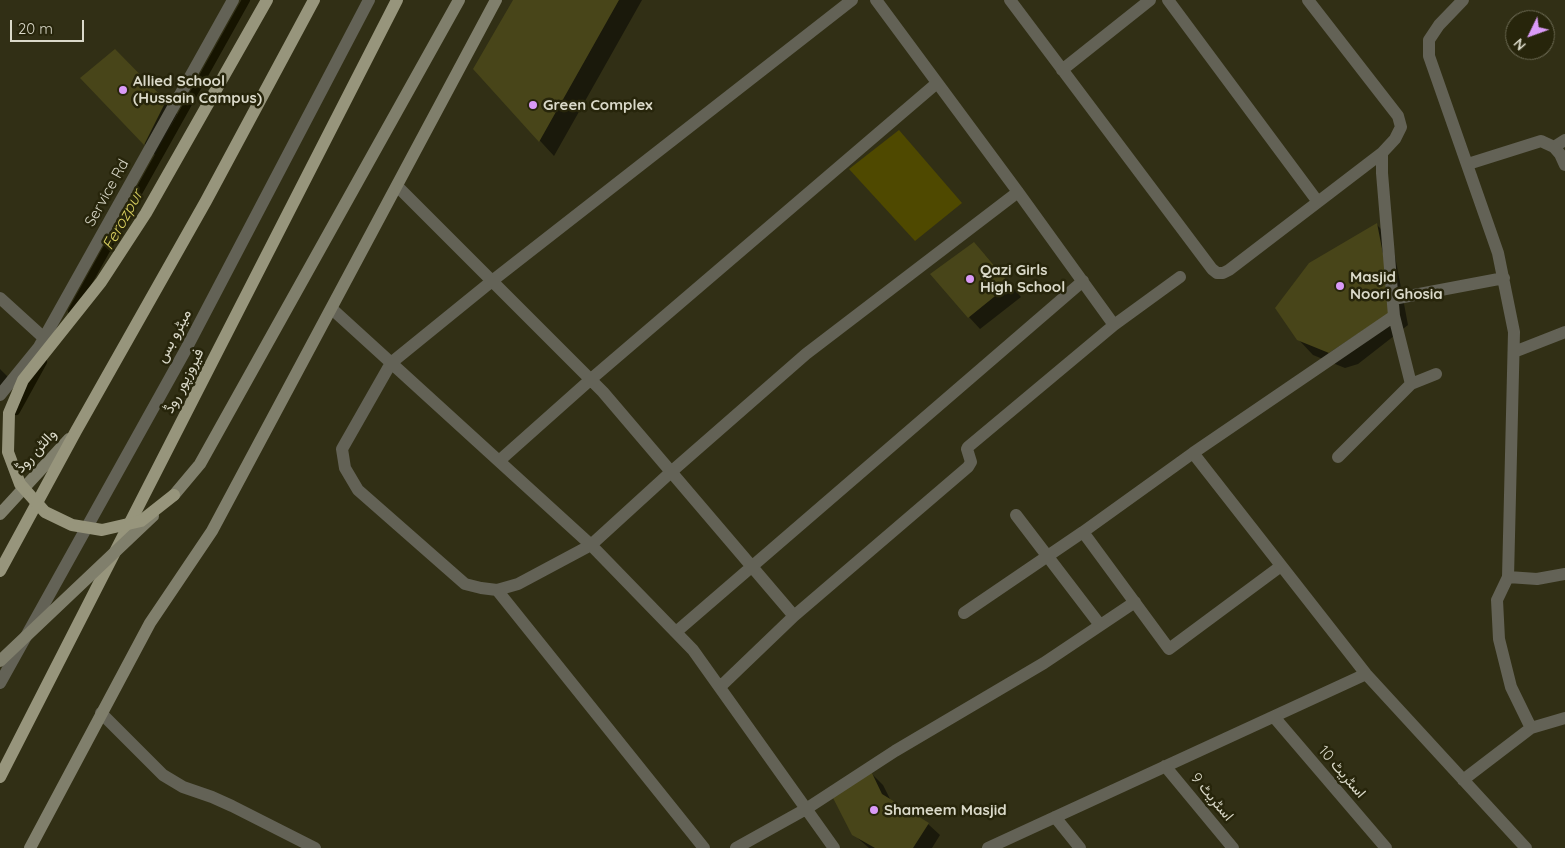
<!DOCTYPE html>
<meta charset="utf-8">
<style>
body{margin:0}
#map{position:relative;width:1565px;height:848px;overflow:hidden;background:#312f15;font-family:Quicksand,sans-serif}
canvas{display:block}
.north{position:absolute;left:1505px;top:10px;width:50px;height:50px;box-sizing:border-box;background:#27250b;border:1px solid #6f6d57;border-radius:50%;rotate:228deg;font-size:14px;font-weight:700;line-height:20px;text-align:center;color:#dad9c9}
.north::after{content:'';display:block;margin:auto;width:18px;height:22px;background:#da9af7;clip-path:polygon(50% 0,100% 100%,50% 72%,0 100%)}
.scale{position:absolute;left:10px;top:20px;width:74px;height:22px;box-sizing:border-box;border:2px solid #dad9c9;border-top:0;padding-left:6px;font-size:15px;line-height:18px;white-space:nowrap;color:#dad9c9;-webkit-text-stroke:4px #27250b;paint-order:stroke}
</style>
<div id="map">
<canvas width="1565" height="848"></canvas>
<div class="north">N</div>
<div class="scale">20 m</div>
</div>
<script>
const c = document.querySelector('canvas').getContext('2d');
c.lineJoin = 'round';
function fillPath(path, color) {
  c.fillStyle = color;
  c.fill(path, 'evenodd');
}
function poly(rows) {
  const path = new Path2D();
  for (const r of rows) {
    path.moveTo(r[0], r[1]);
    for (let i = 2; i < r.length; i += 2) path.lineTo(r[i], r[i + 1]);
  }
  return path;
}
function stroke(path, color, width, dash) {
  c.strokeStyle = color;
  c.lineWidth = width;
  c.lineCap = dash ? 'butt' : 'round';
  c.setLineDash(dash || []);
  c.stroke(path);
}
function label(font, color, halo, rows, align = 'center') {
  c.font = font + ' Quicksand,Vazirmatn,sans-serif';
  c.lineWidth = 5;
  c.setLineDash([]);
  c.textBaseline = 'middle';
  c.strokeStyle = halo;
  c.fillStyle = color;
  for (const [text, x, y, turn = 0] of rows) {
    c.save();
    c.translate(x, y);
    c.rotate((+turn || 0) * Math.PI / 180);
    c.textAlign = isNaN(turn) ? turn : align;
    if (halo) c.strokeText(text, 0, 0);
    c.fillText(text, 0, 0);
    c.restore();
  }
}
fillPath(poly([
 [899,130,962,203,915,241,849,169]
]), '#4f4900');
fillPath(poly([
 [514,0,642,0,554,156,474,69],
 [115,51,177,114,156,156,82,78],
 [1377,225,1392,240,1408,325,1358,364,1345,368,1313,355,1298,339],
 [985,255,1021,297,980,329,969,317],
 [0,369,13,382,0,396],
 [871,773,883,785,891,801,928,824,940,835,932,848,869,848,853,834]
]), '#0007');
stroke(poly([
 [72,311,246,0],
 [16,411,43,362]
]), '#161400', 8);
fillPath(poly([
 [513,0,619,0,539,142,473,69],
 [115,49,166,101,144,145,80,78],
 [1377,223,1394,310,1329,353,1297,340,1275,308,1309,263],
 [974,242,1010,284,968,318,930,274],
 [871,771,882,794,929,823,913,848,875,848,852,835,833,798]
]), '#484519');
stroke(poly([
 [0,683,185,351,369,0]
]), '#636256', 12);
stroke(poly([
 [852,0,492,281,391,363,342,449,345,468,358,490,465,584,481,588,497,590,518,584,591,545,671,472,806,354,1018,192],
 [876,0,1018,192,1114,325],
 [1010,0,1212,269,1217,273,1223,273,1229,270,1382,153],
 [1168,0,1318,202],
 [1463,0,1439,25,1429,40,1429,56,1498,253,1514,332,1508,577,1497,600,1499,639,1511,687,1531,728,1463,780],
 [1062,70,1150,0],
 [1554,147,1565,140],
 [1468,164,1541,141,1554,147,1560,154,1565,165],
 [397,186,603,392,794,616],
 [0,298,44,338],
 [1393,299,1504,278],
 [332,309,591,545,693,650,834,848],
 [1394,316,1411,384],
 [1514,352,1565,332],
 [0,395,39,347,233,0],
 [1193,453,1366,674,1526,848],
 [1338,457,1411,384,1436,374],
 [499,461,590,380,937,83],
 [1016,515,1100,625],
 [1083,532,1169,649,1281,566],
 [1508,577,1537,579,1565,574],
 [497,590,704,848],
 [964,613,1083,532,1193,453,1394,316,1382,173,1382,153,1395,139,1401,127,1398,116,1308,0],
 [676,632,1083,281],
 [720,687,794,616,968,467,971,462,967,449,968,447,1114,325,1180,277],
 [101,713,163,775,183,787,212,797,232,806,315,848],
 [1274,717,1386,848],
 [1531,728,1565,718],
 [1165,766,1233,848],
 [1055,817,1080,848],
 [736,848,806,809,895,751,1044,663,1135,602],
 [988,848,1366,674]
]), '#636256', 12);
stroke(poly([
 [174,495,200,464,459,0],
 [0,514,69,439],
 [30,848,150,623,212,531,496,0]
]), '#807f6c', 12);
stroke(poly([
 [0,571,76,431,206,201,314,0],
 [0,777,397,0]
]), '#97957c', 12);
stroke(poly([
 [0,661,153,516]
]), '#807f6c', 12);
stroke(poly([
 [174,495,141,521,102,530,72,525,45,512,20,484,8,452,9,413,23,380,101,282,146,213,267,0]
]), '#97957c', 12);
for (const [x, y, r, color] of [
 [123,90,5,"#da9af7"],
 [533,105,5,"#da9af7"],
 [970,279,5,"#da9af7"],
 [1340,286,5,"#da9af7"],
 [874,810,5,"#da9af7"]
]) {
  const dot = new Path2D();
  dot.arc(x, y, r, 0, 2 * Math.PI);
  c.fillStyle = color;
  c.fill(dot);
  stroke(dot, '#27250b', 2);
}
label('bold 15px', '#dad9c9', '#27250b', [
 ["Allied School",133,81],
 ["(Hussain Campus)",133,98],
 ["Green Complex",543,105],
 ["Qazi Girls",980,270],
 ["High School",980,287],
 ["Masjid",1350,277],
 ["Noori Ghosia",1350,294],
 ["Shameem Masjid",884,810]
], 'left');
label('15px', '#dad9c9', '#27250b', [
 ["Service Rd",107,193,-61],
 ["میٹرو بس",174,336,-62],
 ["فیروزپور روڈ",184,381,-63],
 ["والٹن روڈ",36,451,-48],
 ["اسٹریٹ 10",1342,772,49],
 ["اسٹریٹ 9",1212,797,50]
]);
label('italic 16px', '#dad160', '#27250b', [
 ["Ferozpur",123,220,-61]
]);
</script>
